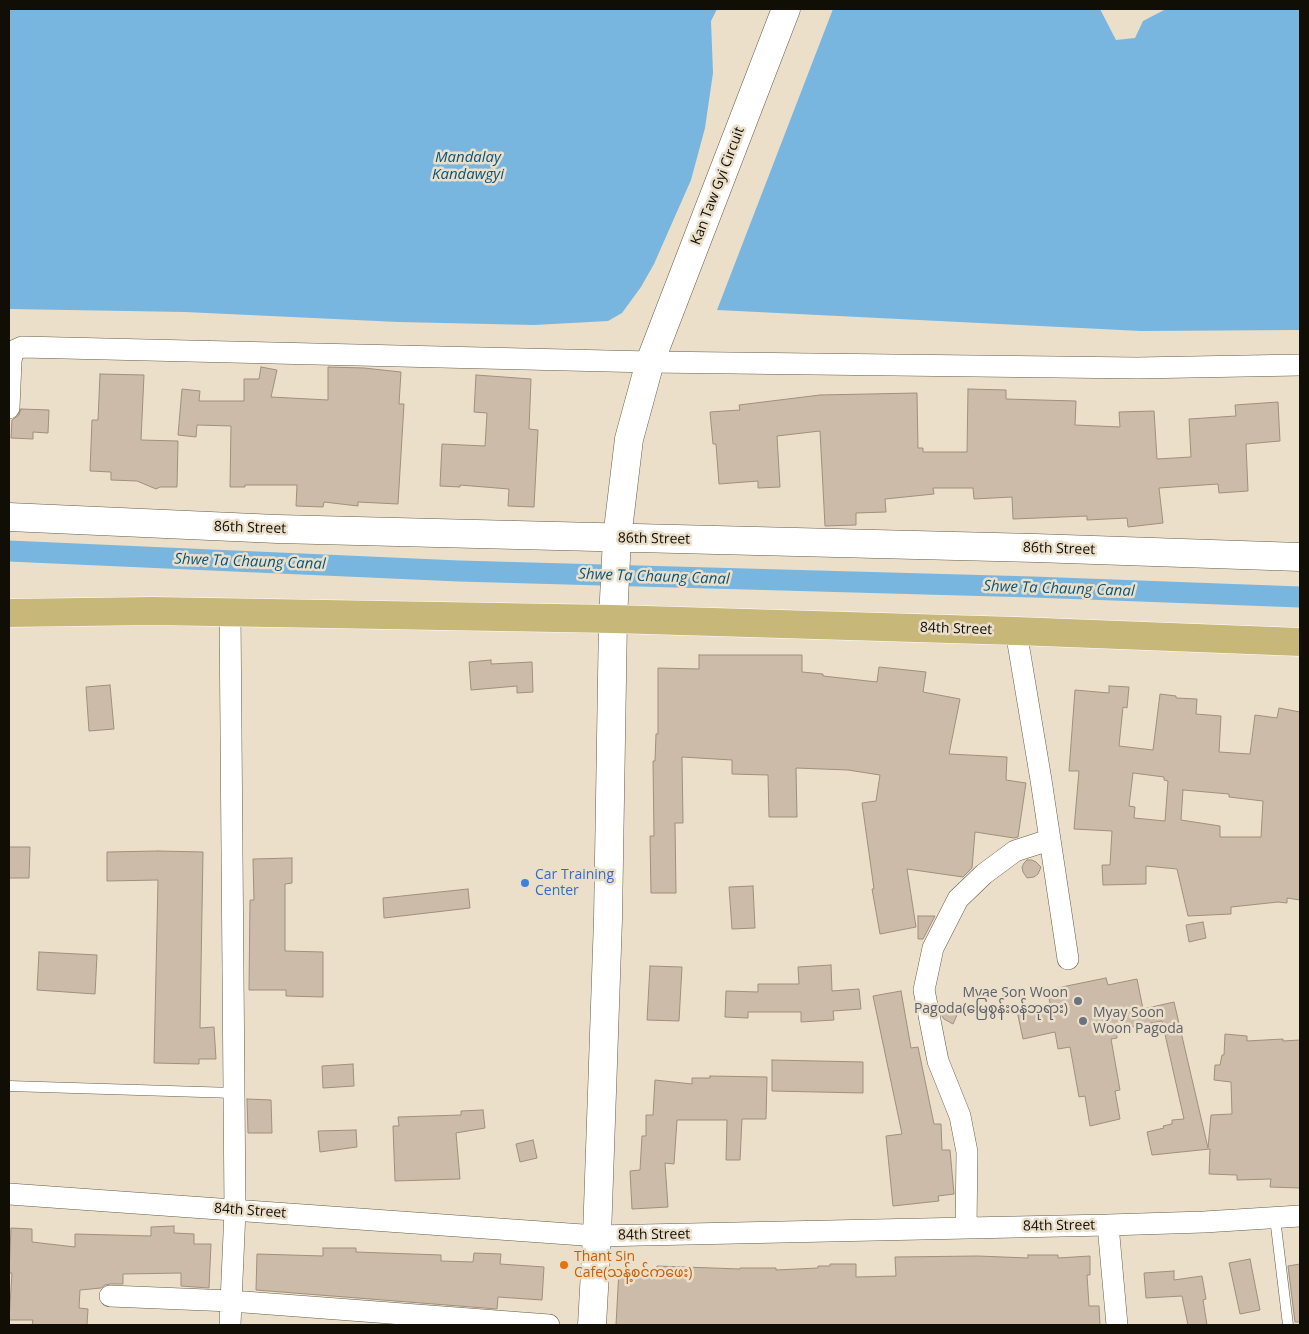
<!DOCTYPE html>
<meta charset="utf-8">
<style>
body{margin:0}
#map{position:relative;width:1309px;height:1334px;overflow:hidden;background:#ebdfc9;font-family:"Open Sans",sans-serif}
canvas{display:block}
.frame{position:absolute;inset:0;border:10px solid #110e06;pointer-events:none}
</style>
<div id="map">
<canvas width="1309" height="1334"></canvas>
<div class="frame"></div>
</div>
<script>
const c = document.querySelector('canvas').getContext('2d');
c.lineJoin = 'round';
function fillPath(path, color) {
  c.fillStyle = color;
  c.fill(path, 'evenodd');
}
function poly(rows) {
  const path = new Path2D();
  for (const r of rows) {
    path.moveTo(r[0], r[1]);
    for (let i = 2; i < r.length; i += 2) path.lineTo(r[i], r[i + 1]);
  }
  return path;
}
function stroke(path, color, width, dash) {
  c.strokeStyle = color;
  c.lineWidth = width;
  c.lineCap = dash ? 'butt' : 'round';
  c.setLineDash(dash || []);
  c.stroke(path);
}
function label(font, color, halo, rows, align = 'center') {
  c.font = font + ' "Open Sans","Noto Sans Myanmar",sans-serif';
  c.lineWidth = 5;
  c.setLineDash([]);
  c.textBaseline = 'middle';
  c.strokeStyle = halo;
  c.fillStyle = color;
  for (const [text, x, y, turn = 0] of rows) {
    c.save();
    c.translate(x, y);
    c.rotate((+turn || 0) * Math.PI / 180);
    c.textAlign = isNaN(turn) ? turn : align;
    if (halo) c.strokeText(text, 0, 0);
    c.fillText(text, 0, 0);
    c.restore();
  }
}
fillPath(poly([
 [9,9,717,9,711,21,713,73,705,128,691,180,654,264,641,287,622,313,608,321,534,325,398,322,185,312,9,309],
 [833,9,1100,9,1116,40,1135,38,1143,21,1166,9,1300,9,1300,330,1141,331,717,310]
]), '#78b6df');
stroke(poly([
 [9,551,459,571,1033,587,1300,597]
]), '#78b6df', 21);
const building = poly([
 [261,367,277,370,271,397,328,400,328,367,364,368,401,372,399,404,404,404,398,504,358,502,358,506,324,502,323,507,296,506,297,485,245,485,245,487,230,487,231,426,197,425,196,437,178,435,182,389,200,391,199,401,244,401,244,379,259,379,261,367],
 [100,374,144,375,141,440,178,441,177,487,160,487,156,489,137,481,111,480,111,472,90,471,92,420,98,420,100,374],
 [476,375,531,379,529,429,538,430,534,507,508,506,509,489,460,485,460,487,440,486,442,444,485,446,487,413,474,412,476,375],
 [968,389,1006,390,1006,399,1076,401,1075,425,1120,427,1119,412,1154,411,1157,459,1191,457,1189,419,1236,416,1235,405,1278,402,1280,441,1246,444,1248,491,1219,493,1218,484,1159,488,1163,523,1128,527,1127,518,1087,520,1087,516,1013,519,1012,497,974,499,973,488,933,488,934,494,885,499,886,512,856,513,856,525,825,526,820,431,777,436,780,487,758,488,758,481,719,484,716,444,713,444,710,412,740,410,739,405,820,395,917,393,918,448,923,448,923,452,967,452,968,389],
 [21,409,49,410,48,433,33,432,33,439,11,438,12,420,19,415,21,409],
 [699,655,802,655,802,672,823,674,823,676,877,682,879,667,926,672,923,692,960,699,949,754,1007,757,1006,780,1026,783,1018,837,1014,838,975,832,972,868,963,877,907,869,916,927,880,934,872,889,874,889,862,803,876,801,880,775,848,770,796,768,797,817,769,817,768,775,732,774,732,760,682,757,683,823,675,823,676,893,651,893,650,836,654,836,653,761,655,761,656,734,658,734,658,668,699,669,699,655],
 [491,660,491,664,532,662,533,692,517,693,517,686,471,690,469,662,491,660],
 [110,685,114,729,89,731,86,687,110,685],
 [1109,686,1129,687,1127,708,1123,707,1119,746,1153,750,1160,694,1176,696,1176,698,1197,699,1196,714,1221,716,1219,752,1250,754,1255,715,1277,718,1279,708,1300,712,1300,900,1287,898,1287,903,1278,902,1231,907,1231,914,1188,916,1177,869,1146,866,1146,884,1103,885,1102,865,1110,865,1112,831,1074,829,1079,771,1069,771,1075,690,1109,693,1109,686],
 [1133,773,1164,777,1164,780,1168,781,1165,821,1134,818,1135,807,1129,806,1133,773],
 [1183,790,1229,794,1229,797,1263,801,1261,837,1220,837,1220,826,1181,820,1183,790],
 [9,847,30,847,29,878,9,878,9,847],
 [158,851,203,852,200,1028,214,1027,216,1059,199,1059,199,1064,154,1063,158,880,107,881,107,852,158,851],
 [292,858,292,883,285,884,285,951,323,952,323,997,286,996,286,990,249,990,250,900,254,900,253,859,292,858],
 [1027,860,1032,860,1036,862,1041,867,1038,874,1034,877,1027,878,1023,872,1022,867,1024,863,1027,860],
 [753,886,755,928,732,929,729,887,753,886],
 [468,889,470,908,384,918,383,898,468,889],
 [918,916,935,916,923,939,918,939,918,916],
 [1203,922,1206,938,1189,942,1186,925,1203,922],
 [39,952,97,955,95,994,37,990,39,952],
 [831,965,832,991,859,989,861,1009,833,1011,834,1020,801,1022,801,1012,748,1012,748,1018,725,1017,726,991,758,992,758,984,799,984,798,967,831,965],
 [650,966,682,967,679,1021,647,1020,650,966],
 [1106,978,1108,985,1137,979,1143,1009,1174,1002,1208,1148,1211,1115,1232,1114,1231,1082,1214,1080,1215,1065,1220,1065,1222,1055,1224,1055,1225,1034,1247,1036,1247,1041,1283,1039,1283,1041,1300,1040,1300,1188,1270,1187,1271,1179,1237,1180,1237,1175,1209,1174,1210,1149,1152,1155,1147,1132,1164,1128,1163,1126,1172,1124,1172,1120,1184,1119,1162,1021,1116,1030,1117,1038,1111,1039,1120,1090,1115,1091,1120,1119,1090,1126,1085,1096,1079,1097,1070,1047,1058,1049,1055,1032,1023,1039,1017,1011,1050,1003,1047,990,1106,978],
 [901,991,911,1048,918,1047,934,1124,941,1124,942,1150,950,1150,954,1194,938,1196,939,1201,893,1206,886,1136,902,1134,873,996,901,991],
 [947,1005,955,1007,957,1010,957,1015,953,1024,944,1019,942,1016,941,1011,947,1005],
 [772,1060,863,1062,863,1093,772,1091,772,1060],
 [353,1064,354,1086,323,1088,322,1066,353,1064],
 [710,1076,767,1077,766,1119,742,1119,740,1160,726,1160,727,1120,677,1120,674,1164,665,1163,668,1207,632,1209,630,1171,640,1170,642,1136,646,1136,646,1115,653,1115,655,1080,692,1084,692,1078,710,1078,710,1076],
 [247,1099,271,1100,272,1133,248,1133,247,1099],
 [483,1110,485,1128,456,1133,460,1179,395,1181,393,1126,399,1126,398,1117,461,1115,461,1111,483,1110],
 [356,1130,357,1147,320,1152,318,1131,356,1130],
 [533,1140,537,1158,520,1162,516,1144,533,1140],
 [174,1226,174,1233,194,1234,194,1244,211,1244,209,1288,181,1286,181,1273,123,1274,123,1284,110,1284,105,1285,101,1288,80,1290,79,1308,88,1309,87,1325,32,1325,33,1320,9,1320,12,1273,9,1273,11,1228,32,1229,32,1242,75,1247,75,1234,151,1236,151,1227,174,1226],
 [323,1248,356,1248,356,1252,441,1255,441,1261,473,1262,474,1253,501,1254,500,1264,544,1267,542,1300,498,1297,497,1309,256,1290,257,1254,323,1256,323,1248],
 [1028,1255,1058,1255,1058,1258,1090,1256,1090,1275,1087,1275,1089,1306,1099,1306,1100,1325,616,1325,619,1270,656,1272,657,1266,740,1269,740,1268,776,1268,776,1270,818,1268,818,1266,830,1266,830,1264,856,1264,856,1277,896,1276,895,1257,978,1256,1028,1258,1028,1255],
 [1250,1259,1260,1310,1240,1314,1229,1263,1250,1259],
 [1300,1264,1300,1322,1295,1322,1288,1266,1300,1264],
 [1174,1271,1174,1280,1202,1276,1206,1299,1203,1300,1207,1325,1188,1325,1182,1296,1146,1298,1144,1273,1174,1271]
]);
fillPath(building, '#cbbba8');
stroke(building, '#9f8f7d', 1);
const lane = poly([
 [9,1086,234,1093],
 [1275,1218,1288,1325]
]);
const street = poly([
 [9,408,11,361,13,351,22,347,650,362,1137,368,1300,365],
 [230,612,235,1211,230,1325],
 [1016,631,1041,780,1068,959],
 [9,1194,597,1236,1108,1225,1204,1222,1300,1216],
 [1108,1225,1117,1325],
 [966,1228,967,1152,960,1116,938,1061,924,990,933,948,958,899,984,874,1015,851,1049,840],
 [110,1296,231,1301,549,1325]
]);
const secondary = poly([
 [9,517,277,529,1035,548,1300,557],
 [592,1325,597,1236,608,919,613,619,617,538,629,439,650,362,786,9]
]);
const primary = poly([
 [9,613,153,611,613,619,1016,631,1300,642]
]);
stroke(lane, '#665c49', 11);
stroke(street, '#665c49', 22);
stroke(secondary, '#665c49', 29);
stroke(primary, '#fff', 29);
stroke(lane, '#fff', 10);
stroke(street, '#fff', 21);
stroke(secondary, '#fff', 28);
stroke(primary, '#c7b879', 28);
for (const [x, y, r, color] of [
 [525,883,5,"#3f7fe0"],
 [1078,1001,5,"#6b7280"],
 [1083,1021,5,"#6b7280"],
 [564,1265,5,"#e8710a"]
]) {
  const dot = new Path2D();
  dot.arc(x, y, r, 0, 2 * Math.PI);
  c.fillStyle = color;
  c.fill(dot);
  stroke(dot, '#ebdfc9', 2);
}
label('14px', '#110e06', '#ebdfc9', [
 ["Kan Taw Gyi Circuit",718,186,-69],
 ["86th Street",250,528,2],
 ["86th Street",654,539,1],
 ["86th Street",1059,549,2],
 ["84th Street",956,629,2],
 ["84th Street",250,1211,4],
 ["84th Street",1059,1226,-1],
 ["84th Street",654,1235,-1]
]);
label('14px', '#366cbe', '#ebdfc9', [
 ["Car Training",535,875],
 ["Center",535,891]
], 'left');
label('14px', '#5b616d', '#ebdfc9', [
 ["Myae Son Woon",1068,993],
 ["Pagoda(မြေစွန်း၀န်ဘုရား)",1068,1009],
 ["Myay Soon",1093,1013,"left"],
 ["Woon Pagoda",1093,1029,"left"]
], 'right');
label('14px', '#c56008', '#ebdfc9', [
 ["Thant Sin",574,1257],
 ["Cafe(သန့်စင်ကဖေး)",574,1273]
], 'left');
label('italic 15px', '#05567e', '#ebdfc9', [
 ["Mandalay",468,158],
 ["Kandawgyi",468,175],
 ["Shwe Ta Chaung Canal",250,562,2],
 ["Shwe Ta Chaung Canal",654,577,2],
 ["Shwe Ta Chaung Canal",1059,589,2]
]);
</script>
